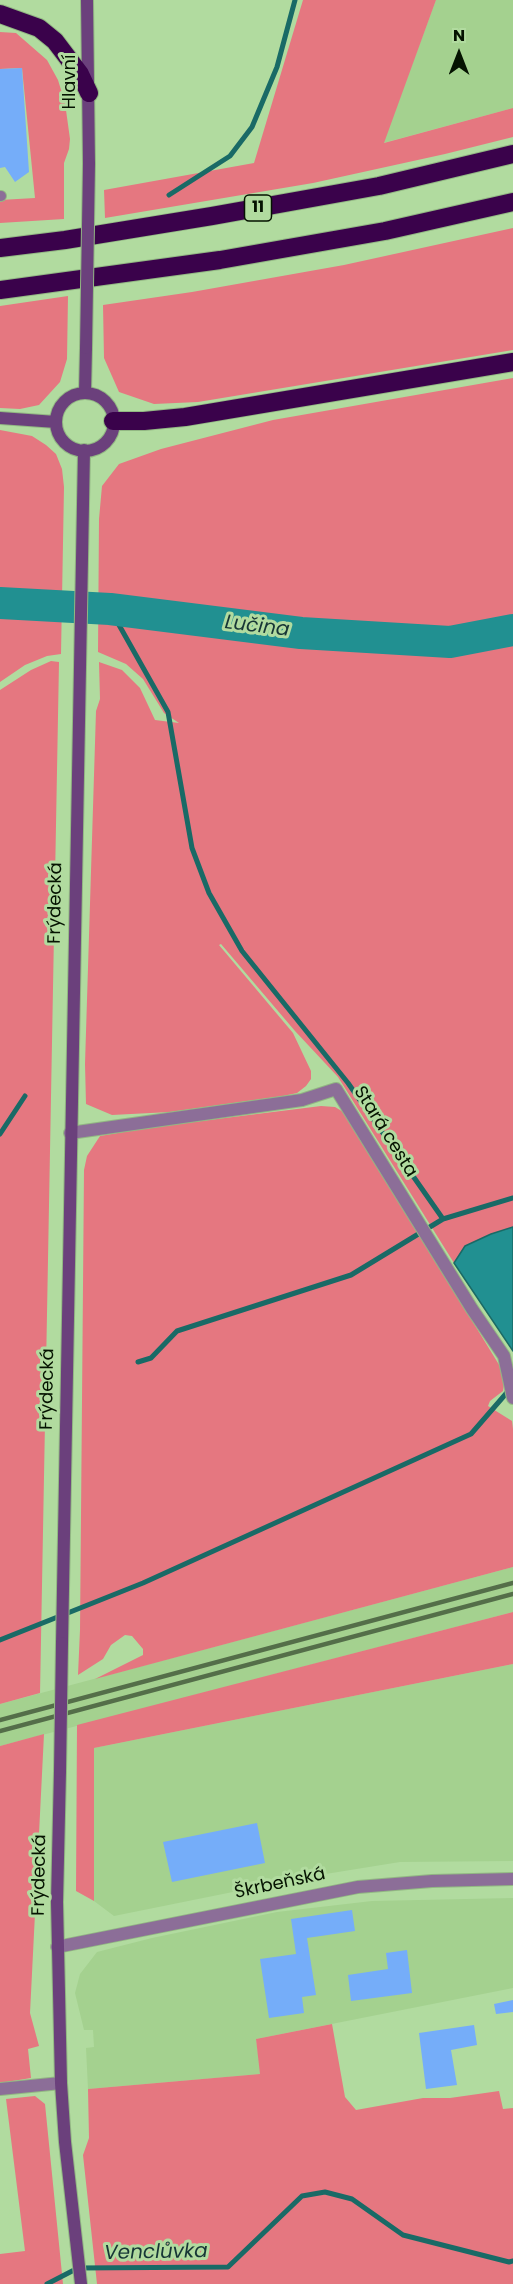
<!DOCTYPE html>
<meta charset="utf-8">
<style>
body{margin:0}
#map{position:relative;width:513px;height:2284px;overflow:hidden;background:#b1db9f;font-family:Poppins,sans-serif}
canvas{display:block}
.north{position:absolute;left:429px;top:24px;width:60px;height:60px;-webkit-text-stroke:4px #b1db9f;paint-order:stroke;rotate:0deg;font-size:16px;font-weight:700;line-height:24px;text-align:center;color:#051301}
.north::after{content:'';display:block;margin:auto;width:21px;height:27px;background:#051301;clip-path:polygon(50% 0,100% 100%,50% 72%,0 100%)}
</style>
<div id="map">
<canvas width="513" height="2284"></canvas>
<div class="north">N</div>
</div>
<script>
const c = document.querySelector('canvas').getContext('2d');
c.lineJoin = 'round';
function fillPath(path, color) {
  c.fillStyle = color;
  c.fill(path, 'evenodd');
}
function poly(rows) {
  const path = new Path2D();
  for (const r of rows) {
    if (r.length === 3) {
      path.moveTo(r[0] + r[2], r[1]);
      path.arc(r[0], r[1], r[2], 0, 2 * Math.PI);
      continue;
    }
    path.moveTo(r[0], r[1]);
    for (let i = 2; i < r.length; i += 2) path.lineTo(r[i], r[i + 1]);
  }
  return path;
}
function stroke(path, color, width, dash) {
  c.strokeStyle = color;
  c.lineWidth = width;
  c.lineCap = dash ? 'butt' : 'round';
  c.setLineDash(dash || []);
  c.stroke(path);
}
function label(font, color, halo, rows, align = 'center') {
  c.font = font + ' Poppins,sans-serif';
  c.lineWidth = 6;
  c.setLineDash([]);
  c.textBaseline = 'middle';
  c.strokeStyle = halo;
  c.fillStyle = color;
  for (const [text, x, y, turn = 0] of rows) {
    c.save();
    c.translate(x, y);
    c.rotate((+turn || 0) * Math.PI / 180);
    c.textAlign = isNaN(turn) ? turn : align;
    if (halo) c.strokeText(text, 0, 0);
    c.fillText(text, 0, 0);
    c.restore();
  }
}
fillPath(poly([
 [436,0,513,0,513,108,383,143],
 [513,1567,513,1612,0,1746,0,1704],
 [513,1664,513,1861,400,1862,307,1877,114,1916,94,1901,94,1748],
 [513,1898,513,1988,256,2039,261,2074,88,2089,86,2048,94,2047,93,2030,84,2030,75,1993,80,1974,97,1952,152,1938,277,1912,372,1901]
]), '#a4d18f');
fillPath(poly([
 [303,0,436,0,384,143,513,108,513,137,445,154,313,183,105,218,104,190,254,163],
 [0,32,16,33,47,60,58,80,65,103,70,139,69,149,64,163,64,219,0,223,0,200,35,198,22,68,0,69],
 [513,228,513,350,198,402,154,404,119,392,104,358,103,305,192,292,344,265],
 [68,296,67,359,60,382,39,405,20,409,0,408,0,306],
 [513,378,513,1227,491,1234,465,1246,454,1263,338,1077,295,1031,221,944,219,945,293,1033,311,1071,311,1079,306,1086,297,1093,283,1096,170,1112,112,1115,86,1104,85,1064,96,711,100,699,99,662,122,670,140,688,155,720,179,723,164,713,143,679,126,664,98,652,99,519,102,486,119,464,161,449,273,420],
 [0,430,32,436,46,445,56,454,62,469,64,487,61,654,47,656,25,665,0,682],
 [51,661,59,662,40,1693,0,1704,0,690,31,670],
 [321,1106,335,1107,345,1113,501,1368,504,1383,503,1391,490,1401,488,1406,512,1421,513,1429,513,1567,95,1679,143,1655,143,1649,132,1636,125,1635,111,1645,103,1659,78,1675,80,1630,84,1170,87,1156,100,1136,153,1127],
 [513,1612,513,1664,94,1748,94,1901,76,1891,77,1725],
 [44,1734,30,2013,39,2046,28,2049,31,2078,0,2083,0,1746],
 [332,2024,345,2097,356,2110,423,2098,450,2098,499,2091,503,2109,513,2108,513,2284,97,2284,83,2155,89,2138,88,2089,260,2074,256,2039],
 [35,2096,45,2104,63,2284,0,2284,0,2254,25,2251,6,2099]
]), '#e57780');
const water = poly([
 [513,1227,513,1351,454,1263,465,1246,491,1234,513,1227]
]);
fillPath(water, '#219091');
stroke(water, '#196a66', 1.5);
stroke(poly([
 [169,195,230,156,252,127,277,67,295,0],
 [110,609,168,712,192,848,209,893,242,951,348,1083,443,1219],
 [0,1134,25,1096],
 [138,1362,151,1358,177,1331,351,1275,443,1219,513,1198],
 [0,1640,143,1583,471,1434,510,1389],
 [47,2284,78,2268,228,2267,302,2196,325,2192,352,2199,403,2235,509,2262,513,2261]
]), '#196a66', 5);
stroke(poly([
 [0,603,110,609,301,633,450,642,513,630]
]), '#219091', 32);
fillPath(poly([
 [22,68,29,172,15,182,5,167,0,168,0,69],
 [257,1823,265,1863,172,1882,163,1842],
 [352,1910,355,1931,307,1938,316,1995,302,1997,304,2013,269,2018,260,1959,296,1954,291,1919],
 [407,1950,412,1993,351,2001,348,1975,388,1969,386,1953],
 [513,2000,513,2012,496,2014,494,2004],
 [474,2025,477,2045,451,2050,457,2085,426,2089,419,2033]
]), '#75adf9');
const lane = poly([
 [0,196,1,196]
]);
const street = poly([
 [70,1133,302,1100,336,1089,472,1309,504,1356,513,1398],
 [57,1947,358,1887,432,1881,513,1879],
 [0,2089,61,2083]
]);
const secondary = poly([
 [87,0,89,164],
 [85,393,86,348],
 [85,422,29],
 [0,418,56,422],
 [62,1643,84,450],
 [60,1771,57,1902,61,2083,65,2142,81,2284]
]);
const highway = poly([
 [0,14,39,28,55,41,80,74,89,93],
 [0,248,65,240,212,216,379,186,513,154],
 [0,290,220,260,385,231,513,202],
 [113,421,144,421,185,417,513,362]
]);
stroke(lane, '#92b783', 12);
stroke(street, '#92b783', 14);
stroke(secondary, '#92b783', 14);
stroke(highway, '#92b783', 20);
stroke(lane, '#8c6e98', 10);
stroke(street, '#8c6e98', 12);
stroke(secondary, '#6b407c', 12);
stroke(highway, '#3a024b', 18);
stroke(poly([
 [0,1720,513,1583],
 [0,1731,513,1594]
]), '#546e49', 4.5);
const secondaryBridge = poly([
 [86,348,89,164],
 [60,1771,62,1643]
]);
stroke(secondaryBridge, '#92b783', 14, []);
stroke(secondaryBridge, '#6b407c', 12);
for (const [x, y, w] of [
 [258,208,27]
]) {
  const box = new Path2D();
  box.roundRect(x - w / 2, y - 13, w, 26, 4.5);
  c.fillStyle = '#b1db9f';
  c.fill(box);
  stroke(box, '#051301', 1.5);
}
label('bold 16px', '#051301', null, [
 ["11",258,208]
]);
label('18px', '#051301', '#b1db9f', [
 ["Hlavní",70,82,-90],
 ["Frýdecká",56,903,-89],
 ["Stará cesta",385,1132,58],
 ["Frýdecká",48,1389,-89],
 ["Frýdecká",40,1875,-89],
 ["Škrbeňská",280,1884,-12]
]);
label('italic 20px', '#173636', '#b1db9f', [
 ["Lučina",257,627,7],
 ["Venclůvka",156,2253,-1]
]);
</script>
